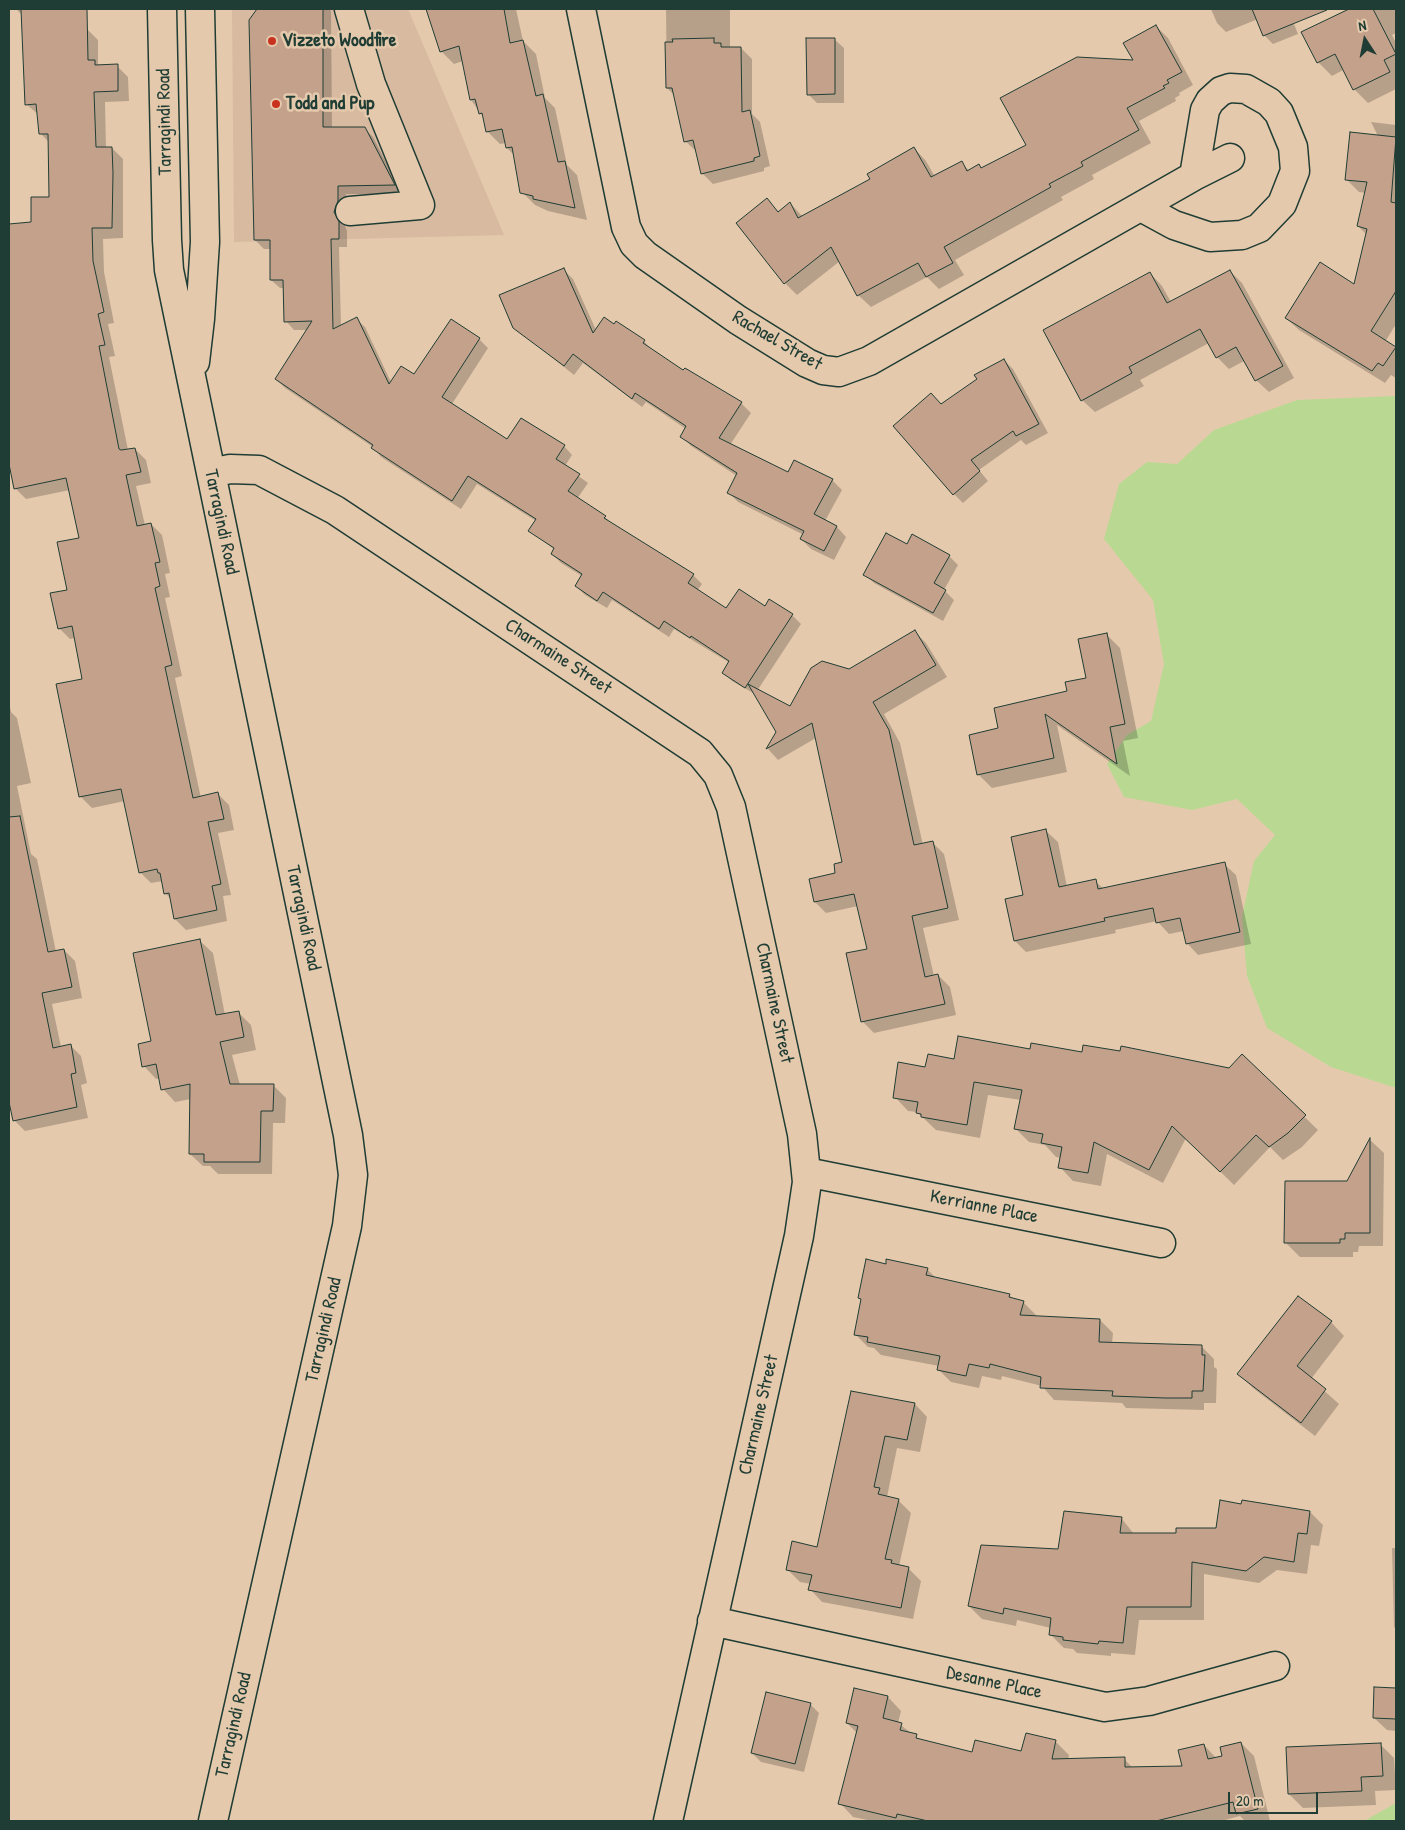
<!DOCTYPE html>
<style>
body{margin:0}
#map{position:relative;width:1405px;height:1830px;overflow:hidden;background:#e5c9ac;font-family:"Patrick Hand",sans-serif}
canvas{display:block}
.frame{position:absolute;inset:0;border:10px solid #1f3d34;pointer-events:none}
.north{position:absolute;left:1340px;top:15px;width:50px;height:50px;-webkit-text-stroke:4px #e5c9ac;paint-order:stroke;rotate:349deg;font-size:14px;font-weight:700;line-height:20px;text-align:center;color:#1f3d34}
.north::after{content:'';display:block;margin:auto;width:18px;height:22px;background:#1f3d34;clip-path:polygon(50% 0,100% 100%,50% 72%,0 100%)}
.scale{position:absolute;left:1228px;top:1792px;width:90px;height:22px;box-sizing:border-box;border:2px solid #1f3d34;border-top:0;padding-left:6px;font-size:15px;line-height:18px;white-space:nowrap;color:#1f3d34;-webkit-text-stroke:4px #e5c9ac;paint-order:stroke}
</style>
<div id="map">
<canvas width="1405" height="1830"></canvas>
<div class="frame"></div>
<div class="north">N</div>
<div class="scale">20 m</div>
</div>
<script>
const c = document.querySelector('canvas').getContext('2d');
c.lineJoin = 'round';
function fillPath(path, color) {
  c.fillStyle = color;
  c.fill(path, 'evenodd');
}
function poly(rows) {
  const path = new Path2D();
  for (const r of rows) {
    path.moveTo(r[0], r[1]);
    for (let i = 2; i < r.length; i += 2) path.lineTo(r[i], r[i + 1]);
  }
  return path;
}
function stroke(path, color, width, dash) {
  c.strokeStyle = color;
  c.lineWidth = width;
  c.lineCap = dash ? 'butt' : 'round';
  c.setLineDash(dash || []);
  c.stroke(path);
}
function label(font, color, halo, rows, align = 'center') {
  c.font = font + ' "Patrick Hand",sans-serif';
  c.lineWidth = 5;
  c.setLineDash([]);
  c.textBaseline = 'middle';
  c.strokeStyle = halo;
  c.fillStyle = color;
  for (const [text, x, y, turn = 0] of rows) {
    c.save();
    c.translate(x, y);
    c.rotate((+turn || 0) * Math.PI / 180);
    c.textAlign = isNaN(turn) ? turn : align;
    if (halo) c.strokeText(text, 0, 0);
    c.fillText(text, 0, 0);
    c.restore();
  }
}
fillPath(poly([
 [232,9,408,9,504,235,234,242]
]), '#d7baa0');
fillPath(poly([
 [1396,396,1396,1088,1331,1067,1267,1028,1247,976,1242,917,1254,861,1275,835,1237,799,1192,810,1124,797,1107,764,1127,735,1151,721,1164,664,1153,600,1104,539,1119,484,1147,462,1177,464,1214,430,1297,400],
 [1396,1803,1396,1821,1364,1821]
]), '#b9d992');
fillPath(poly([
 [16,9,86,9,87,29,98,40,98,65,117,66,128,77,129,101,105,102,106,148,112,148,123,159,123,238,103,239,104,272,114,323,108,324,115,356,109,357,128,450,135,449,146,460,151,483,136,486,145,525,151,524,162,535,170,573,165,574,170,597,165,598,182,676,175,678,201,798,218,794,229,805,234,830,218,833,231,895,223,896,227,921,186,930,175,919,172,900,165,893,163,881,151,883,140,872,125,801,92,808,81,797,57,685,84,680,75,638,70,639,59,628,80,539,70,490,26,499,15,488,9,458,9,264,34,263,51,198,49,142,41,134,39,115,26,104,23,16],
 [258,9,329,9,331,11,332,128,364,128,373,137,402,194,346,194,347,211,343,221,347,231,347,247,339,247,341,326,356,319,365,327,391,382,414,376,479,339,488,348,452,404,508,441,564,446,572,455,565,466,588,483,577,499,605,517,614,526,693,575,702,584,697,591,726,609,766,608,792,615,801,624,757,691,790,708,915,632,926,643,947,677,884,714,900,743,923,845,933,843,944,854,959,920,923,928,934,976,938,975,950,987,956,1015,874,1033,862,1021,868,950,858,906,826,913,815,902,844,863,816,738,778,760,768,749,777,732,755,694,732,681,723,672,730,663,674,629,669,637,612,600,607,608,585,595,576,586,582,576,561,563,552,554,555,550,530,531,536,521,477,484,461,509,381,457,373,447,285,388,276,379,308,330,294,330,286,321,285,288,280,288,271,280,271,249,264,249,255,240,250,21],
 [427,9,516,9,523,41,536,54,545,98,555,108,567,165,577,175,587,220,548,211,535,205,522,192,514,155,507,148,506,143,500,144,487,131,484,118,471,100,463,61,454,64,441,51],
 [666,9,730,9,730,48,741,48,752,59,752,114,760,122,770,166,764,168,764,171,713,184,702,173,697,152,685,141,675,96,667,88],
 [1211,9,1288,9,1298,34,1273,44,1264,35,1258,19,1226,32,1217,23],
 [1349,9,1396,9,1396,33,1392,35,1396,43,1396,89,1368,103,1354,89,1345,69,1332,76,1318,62,1303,33],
 [1156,26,1168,38,1193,85,1179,93,1180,95,1175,98,1176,101,1139,121,1151,143,1092,175,1094,179,1061,197,1063,200,955,260,964,275,939,289,927,277,871,307,858,295,840,261,797,295,785,283,767,200,779,212,790,203,803,217,872,180,914,148,926,161,935,177,961,163,970,171,982,169,1027,145,1135,61],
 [834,39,844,48,844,103,817,103,808,94],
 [1371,122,1396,125,1396,324,1385,342,1396,350,1396,378,1391,375,1385,383,1299,330,1286,318,1355,286,1367,235,1358,226,1366,193,1359,192,1346,179,1378,136],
 [563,269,573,279,596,330,615,325,644,341,653,352,684,372,741,403,751,413,730,445,789,474,832,480,842,490,825,521,837,527,846,537,834,560,811,549,801,539,804,535,738,502,728,492,737,476,691,446,682,436,686,429,646,402,642,407,583,363,574,375,514,327],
 [1230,271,1242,283,1294,378,1269,392,1256,380,1246,360,1229,369,1217,357,1209,343,1140,380,1144,386,1095,412,1082,400,1150,273,1162,286,1171,302],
 [1004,360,1013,369,1048,433,1026,445,1021,440,979,470,988,481,963,503,954,494,941,405],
 [907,545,949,556,958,565,944,590,954,600,943,621,874,583,865,574],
 [1106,634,1120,648,1138,738,1123,741,1130,776,1057,725,1067,772,992,788,978,774,1000,729,1068,692,1087,679],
 [9,702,11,712,17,718,31,783,17,786,31,854,37,859,56,952,64,950,75,961,82,998,52,1004,61,1047,70,1045,81,1056,87,1083,81,1085,88,1118,25,1131,14,1120,9,1093],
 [1046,831,1058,842,1067,887,1095,881,1104,889,1224,864,1236,875,1251,944,1198,955,1187,943,1184,931,1169,934,1157,921,1115,930,1116,933,1026,952,1015,941,1025,896],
 [200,941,213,953,225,1015,238,1012,251,1025,256,1050,232,1055,240,1085,273,1085,286,1098,285,1123,273,1123,272,1174,218,1174,210,1166,203,1166,190,1154,191,1099,175,1102,163,1089,160,1078,156,1079,144,1066],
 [1031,1050,1083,1053,1230,1069,1242,1056,1318,1130,1302,1147,1283,1160,1270,1147,1234,1185,1186,1138,1163,1183,1107,1154,1101,1186,1073,1181,1060,1167,1062,1158,1056,1157,1045,1145,1029,1142,1016,1129,1021,1100,988,1095,980,1138,936,1130,917,1112,908,1111,895,1097,926,1068,955,1060],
 [1370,1140,1384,1153,1383,1246,1359,1246,1358,1252,1353,1252,1353,1257,1300,1257,1286,1243,1347,1182],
 [887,1265,927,1269,937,1279,1009,1295,1013,1299,1023,1302,1036,1315,1035,1317,1100,1320,1113,1333,1112,1344,1202,1347,1214,1359,1214,1367,1217,1369,1216,1403,1204,1403,1204,1410,1126,1408,1122,1403,1054,1400,1042,1386,1002,1376,1001,1380,982,1376,979,1388,951,1382,938,1369,939,1366,881,1355,874,1348,868,1347,855,1334,862,1301,859,1298],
 [1331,1322,1344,1336,1311,1379,1339,1404,1315,1436,1253,1388,1239,1374],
 [852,1392,915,1404,927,1417,920,1452,897,1448,887,1497,899,1501,911,1513,899,1566,909,1569,921,1581,913,1619,822,1602,810,1589,811,1584,800,1582,787,1569,818,1548],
 [1243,1502,1310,1512,1323,1525,1319,1546,1311,1545,1307,1574,1277,1570,1259,1583,1204,1574,1204,1620,1139,1620,1135,1655,1111,1653,1111,1656,1077,1653,1073,1649,1064,1648,1051,1635,1051,1628,1017,1620,1016,1626,982,1619,969,1606,1059,1551,1122,1519,1134,1534,1177,1534,1217,1530],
 [1392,1548,1396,1548,1396,1629,1394,1627],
 [1375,1689,1396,1690,1396,1731,1387,1730,1374,1718],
 [855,1690,888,1697,901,1711,898,1723,923,1742,973,1754,1022,1753,1027,1735,1056,1742,1069,1755,1068,1760,1124,1759,1134,1769,1184,1768,1204,1745,1217,1759,1224,1757,1241,1743,1254,1756,1270,1821,1245,1821,1240,1816,1221,1821,872,1821,853,1817,840,1803,857,1733,847,1723],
 [810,1704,819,1713,804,1772,761,1762,752,1753],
 [1381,1745,1394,1758,1396,1790,1375,1791,1376,1805,1303,1808,1289,1794]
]), '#0003');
const building = poly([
 [21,9,87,9,88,60,95,60,95,65,118,64,118,91,94,92,96,147,112,147,113,173,112,228,92,228,93,261,104,312,98,314,105,345,99,346,119,449,121,450,135,448,141,472,126,475,137,526,151,523,160,562,155,563,160,586,155,588,172,665,165,667,193,798,218,792,224,819,208,822,221,884,212,886,217,910,174,919,169,893,164,894,160,873,158,873,157,869,139,873,121,789,79,797,56,684,82,679,72,626,58,629,50,593,67,590,57,542,79,538,66,478,14,489,9,464,9,224,31,222,31,197,49,197,48,134,39,134,36,104,25,105,21,9],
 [257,9,323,9,323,127,365,127,395,185,338,186,338,201,334,212,339,221,339,239,331,239,333,329,357,317,389,384,401,366,414,374,451,319,480,338,442,397,507,439,521,418,565,445,556,459,580,474,568,491,606,516,604,518,694,574,688,583,726,608,739,589,765,606,769,599,793,614,745,688,722,673,729,661,691,636,690,638,664,621,659,629,603,592,597,601,575,586,582,574,551,554,554,548,528,531,536,519,468,476,452,501,371,448,373,445,275,379,312,321,284,322,283,280,270,280,270,240,254,240,249,20,257,9],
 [426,9,504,9,510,43,523,40,536,96,543,94,558,162,565,161,575,208,533,199,533,196,520,193,512,147,506,148,502,129,486,132,482,113,479,114,475,99,470,100,459,46,440,52,426,9],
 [1252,9,1326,9,1327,10,1263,36,1252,9],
 [1349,9,1373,9,1396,54,1384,60,1390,72,1353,90,1335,54,1317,63,1301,32,1349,9],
 [1156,25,1182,72,1167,80,1169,83,1163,86,1165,88,1127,108,1139,130,1081,162,1083,166,1049,184,1051,187,944,247,953,263,926,277,918,263,857,296,831,247,784,284,736,223,767,198,778,212,790,202,798,218,870,179,867,174,914,147,931,177,962,161,967,171,979,164,981,168,1026,145,1000,98,1077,57,1133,60,1123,43,1156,25],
 [714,38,714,43,721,43,721,47,741,47,742,112,750,110,760,156,754,158,754,161,701,174,693,140,684,142,672,88,666,88,665,42,673,42,672,39,714,38],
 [806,38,835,38,835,94,807,95,806,38],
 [1350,132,1396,137,1391,202,1396,203,1396,291,1371,331,1396,347,1383,366,1378,363,1372,371,1285,318,1320,262,1354,284,1367,229,1357,226,1367,182,1345,180,1350,132],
 [564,268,593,333,604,317,614,324,616,321,645,340,643,343,683,370,685,368,742,402,719,438,788,472,794,460,833,479,814,514,837,526,824,551,800,539,804,531,727,493,737,473,680,437,686,426,635,393,632,399,573,354,564,366,513,328,499,295,564,268],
 [1230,270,1283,366,1255,381,1236,347,1216,358,1200,329,1129,367,1132,373,1081,401,1043,330,1150,272,1167,303,1230,270],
 [1004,359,1039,424,1016,436,1013,431,971,460,980,471,953,495,893,426,931,393,941,404,977,379,974,375,1004,359],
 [886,533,907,544,912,534,950,555,934,583,946,590,933,613,863,575,886,533],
 [915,630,936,665,873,702,889,730,914,845,933,841,948,908,912,916,925,977,938,974,945,1004,861,1022,846,953,867,949,854,894,814,902,809,879,835,873,834,864,842,862,812,723,766,749,776,732,748,684,790,706,811,668,822,661,849,669,915,630],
 [1107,633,1125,724,1110,727,1117,764,1045,714,1054,758,977,775,969,735,998,728,994,708,1067,691,1065,682,1086,678,1078,639,1107,633],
 [20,816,48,952,64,949,72,987,42,993,53,1048,71,1044,76,1073,71,1074,77,1107,13,1121,9,1102,9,817,20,816],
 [1046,829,1059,887,1096,879,1098,889,1225,862,1240,932,1186,944,1180,918,1156,923,1153,908,1104,918,1105,921,1014,941,1005,899,1023,895,1011,837,1046,829],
 [200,939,216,1015,239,1011,244,1037,220,1042,230,1084,274,1084,273,1111,261,1111,260,1162,204,1162,204,1154,189,1154,190,1084,161,1090,156,1064,142,1067,138,1044,151,1041,133,953,200,939],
 [958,1036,1030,1049,1031,1043,1082,1052,1083,1045,1120,1051,1121,1046,1229,1068,1242,1054,1306,1115,1288,1133,1269,1147,1256,1135,1220,1172,1172,1126,1149,1170,1094,1142,1088,1173,1058,1168,1062,1147,1041,1143,1043,1134,1014,1129,1022,1090,974,1082,967,1125,921,1117,921,1114,916,1113,918,1102,893,1098,898,1062,925,1067,928,1054,954,1059,958,1036],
 [1370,1138,1370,1233,1345,1233,1345,1239,1340,1239,1340,1243,1284,1243,1285,1181,1347,1181,1370,1138],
 [866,1259,886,1264,886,1259,928,1268,926,1275,1010,1294,1009,1297,1024,1301,1020,1315,1100,1319,1099,1342,1202,1345,1202,1355,1205,1355,1203,1391,1192,1391,1192,1398,1165,1398,1112,1396,1113,1391,1040,1388,1041,1377,990,1364,989,1368,969,1364,966,1376,937,1370,940,1356,867,1342,868,1337,854,1335,861,1299,858,1298,866,1259],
 [1298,1296,1332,1321,1297,1366,1326,1389,1301,1423,1237,1374,1298,1296],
 [851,1391,915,1403,907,1440,885,1436,874,1487,880,1488,878,1494,899,1499,885,1559,892,1560,891,1563,909,1567,901,1608,808,1590,812,1575,786,1570,792,1541,817,1547,851,1391],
 [1220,1500,1241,1504,1242,1500,1310,1511,1307,1534,1298,1533,1294,1562,1264,1557,1246,1571,1192,1562,1191,1607,1127,1607,1123,1643,1099,1641,1098,1644,1063,1640,1063,1637,1049,1635,1051,1618,1004,1608,1003,1614,968,1606,981,1545,1058,1549,1064,1511,1122,1517,1120,1533,1176,1533,1176,1528,1216,1528,1220,1500],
 [1374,1687,1396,1688,1396,1719,1373,1718,1374,1687],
 [854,1688,888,1696,883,1718,902,1723,900,1730,917,1734,916,1738,972,1752,975,1740,1021,1751,1026,1733,1056,1740,1052,1759,1125,1757,1125,1767,1182,1766,1178,1750,1204,1744,1208,1759,1222,1756,1220,1747,1241,1742,1258,1809,1236,1814,1233,1802,1156,1821,928,1821,897,1814,896,1818,838,1804,858,1726,846,1723,854,1688],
 [766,1692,811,1703,795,1764,751,1753,766,1692],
 [1381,1743,1383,1776,1361,1777,1362,1791,1288,1794,1286,1747,1381,1743]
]);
fillPath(building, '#c4a18b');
stroke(building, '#1f3d34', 1);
const minor = poly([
 [162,9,167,240,169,270,348,1135,353,1175,347,1226,213,1821],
 [349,9,371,84,420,205,350,211],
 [581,9,626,227,634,244,645,255,738,320,807,363,823,370,839,372,869,361,1194,176,1230,158],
 [1141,207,1174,225,1210,237,1242,235,1259,228,1282,204,1295,171,1293,147,1279,113,1269,102,1246,89,1230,88,1221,91,1210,101,1205,110,1194,176],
 [195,362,200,319,205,242,200,9],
 [211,473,230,469,259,470,335,510,700,753,718,775,731,807,802,1134,807,1182,799,1236,668,1821],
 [806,1172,1161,1243],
 [712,1621,1105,1707,1149,1701,1275,1666]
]);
stroke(minor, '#1f3d34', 31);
stroke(minor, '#e5c9ac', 28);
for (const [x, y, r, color] of [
 [272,41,5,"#c8321e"],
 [276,104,5,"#c8321e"]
]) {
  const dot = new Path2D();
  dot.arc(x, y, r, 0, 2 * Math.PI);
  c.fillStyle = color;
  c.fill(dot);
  stroke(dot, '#e5c9ac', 2);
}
label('bold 19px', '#1f3d34', '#e5c9ac', [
 ["Vizzeto Woodfire",282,41],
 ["Todd and Pup",286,104]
], 'left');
label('19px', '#1f3d34', '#e5c9ac', [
 ["Tarragindi Road",165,122,-91],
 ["Rachael Street",777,341,30],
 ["Tarragindi Road",221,522,78],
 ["Charmaine Street",558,657,33],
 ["Tarragindi Road",303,918,78],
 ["Charmaine Street",774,1003,78],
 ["Kerrianne Place",984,1207,11],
 ["Tarragindi Road",324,1330,-77],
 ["Charmaine Street",759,1415,-77],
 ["Desanne Place",994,1683,12],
 ["Tarragindi Road",234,1725,-77]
]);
</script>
